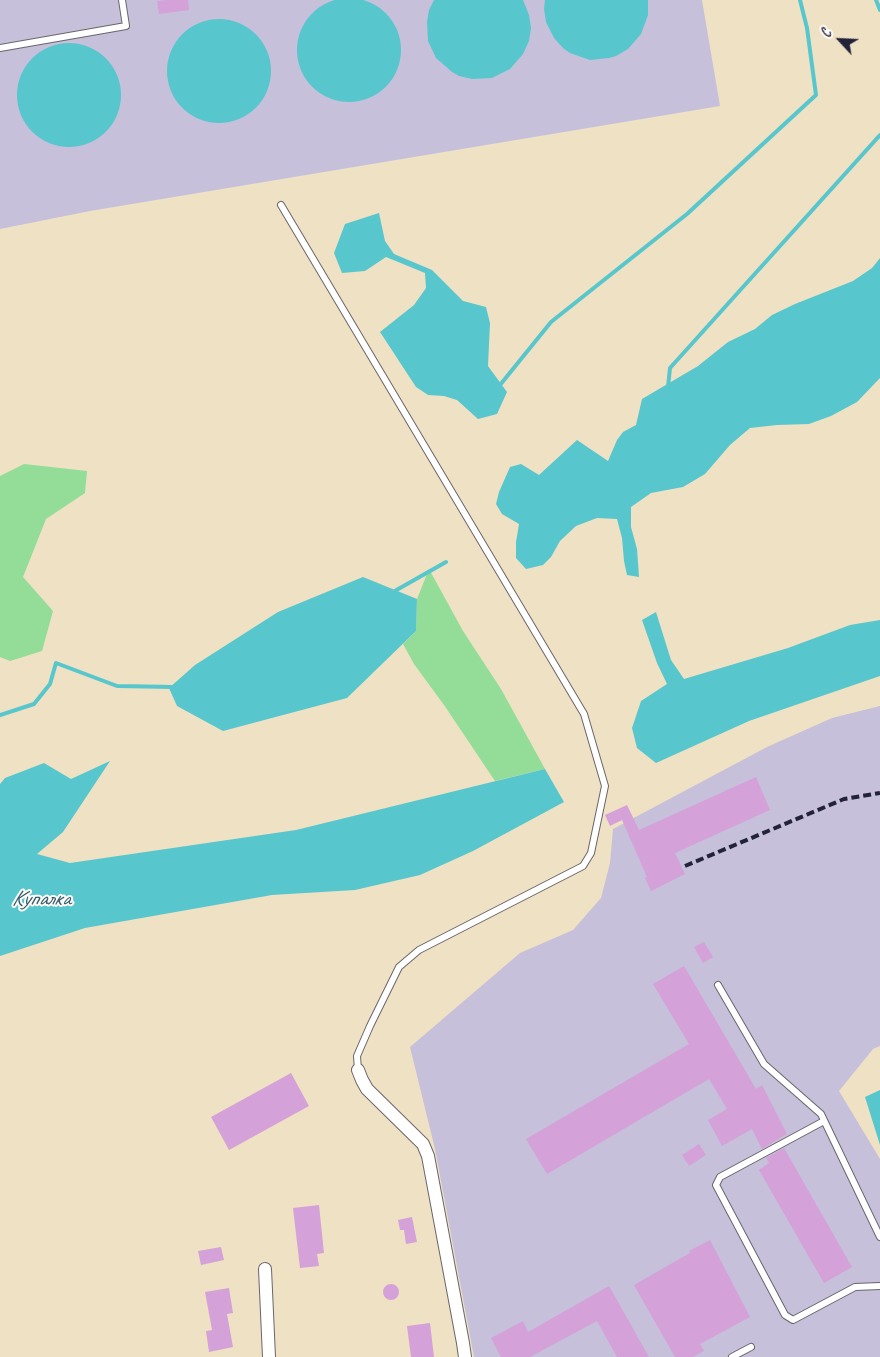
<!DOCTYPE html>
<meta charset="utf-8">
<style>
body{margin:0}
#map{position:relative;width:880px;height:1357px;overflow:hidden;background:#efe1c3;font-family:Caveat,sans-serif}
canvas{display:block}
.north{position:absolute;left:815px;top:15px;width:50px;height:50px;-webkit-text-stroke:4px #fdfcf7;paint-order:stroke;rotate:295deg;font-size:14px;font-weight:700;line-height:20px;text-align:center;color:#22223b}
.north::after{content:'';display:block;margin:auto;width:18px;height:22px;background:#22223b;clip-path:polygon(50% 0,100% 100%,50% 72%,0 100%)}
</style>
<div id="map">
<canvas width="880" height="1357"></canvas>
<div class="north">С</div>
</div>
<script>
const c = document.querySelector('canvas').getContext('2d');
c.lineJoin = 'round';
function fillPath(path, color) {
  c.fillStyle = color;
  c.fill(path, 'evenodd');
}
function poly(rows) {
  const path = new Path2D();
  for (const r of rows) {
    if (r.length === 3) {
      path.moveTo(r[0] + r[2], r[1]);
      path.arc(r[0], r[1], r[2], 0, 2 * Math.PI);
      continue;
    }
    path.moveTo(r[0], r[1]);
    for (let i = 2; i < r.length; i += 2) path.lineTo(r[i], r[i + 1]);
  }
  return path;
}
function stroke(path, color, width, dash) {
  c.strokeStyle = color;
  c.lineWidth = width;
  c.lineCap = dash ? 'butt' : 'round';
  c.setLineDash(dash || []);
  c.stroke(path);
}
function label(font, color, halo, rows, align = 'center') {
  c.font = font + ' Caveat,sans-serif';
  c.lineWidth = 4;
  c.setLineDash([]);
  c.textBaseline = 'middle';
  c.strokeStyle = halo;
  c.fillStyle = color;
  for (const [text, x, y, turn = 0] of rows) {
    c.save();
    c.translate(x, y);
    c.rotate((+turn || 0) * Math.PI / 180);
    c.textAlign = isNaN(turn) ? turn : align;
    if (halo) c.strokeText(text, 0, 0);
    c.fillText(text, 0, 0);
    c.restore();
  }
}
fillPath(poly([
 [0,0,702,0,720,106,90,211,0,229],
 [880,706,880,1046,873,1049,839,1091,880,1159,880,1357,474,1357,435,1149,410,1047,520,953,573,930,601,898,610,863,613,829,767,747,832,718]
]), '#c6c0da');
fillPath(poly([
 [24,464,87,471,85,493,46,519,23,577,53,611,42,651,10,661,0,657,0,476],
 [429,569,463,631,501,689,545,769,495,781,444,705,414,664,403,644,416,631,417,599]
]), '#93dd98');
fillPath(poly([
 [349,50,52],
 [434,0,523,0,529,15,531,28,529,41,523,54,510,69,492,78,472,79,459,76,452,72,436,58,428,41,427,22,429,10],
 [545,0,648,0,648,15,641,34,628,49,616,56,609,58,590,60,570,53,563,48,554,38,546,22,544,9],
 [219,71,52],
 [69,95,52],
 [379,213,385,241,394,254,432,270,463,301,486,307,490,323,488,366,507,392,497,414,478,419,457,400,444,396,428,395,416,387,380,332,414,305,426,288,425,273,386,257,365,271,342,273,334,253,345,224],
 [880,258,880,378,857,402,831,416,809,424,777,425,750,428,730,445,705,474,683,487,651,493,631,507,631,527,637,549,639,577,627,575,624,561,622,538,617,519,597,518,576,526,560,541,551,557,543,565,526,569,516,558,516,542,519,524,502,514,496,504,499,492,510,467,521,464,539,475,577,440,608,461,617,440,623,432,636,425,642,399,698,366,728,342,755,329,772,315,795,304,853,281,872,268],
 [363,577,417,599,416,631,347,698,223,731,177,706,169,688,195,665,278,612],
 [656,612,671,660,684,679,788,648,850,625,880,620,880,676,749,721,656,763,637,748,632,728,641,701,667,684,657,663,642,620],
 [110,761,63,832,37,854,70,863,296,830,545,769,564,802,473,851,420,875,355,890,272,895,85,928,0,956,0,784,5,778,44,763,71,779],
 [880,1090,880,1145,865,1097]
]), '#58c6cd');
stroke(poly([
 [876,0,880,10],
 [500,385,551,322,687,214,816,95,807,28,800,0],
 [668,387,670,368,880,135],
 [393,592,446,562],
 [0,715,34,704,50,684,56,663,117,686,174,687]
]), '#58c6cd', 4);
fillPath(poly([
 [167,0,188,0,189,10,159,14,157,1],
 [756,777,770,810,675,853,685,874,651,891,645,878,647,877,622,820,610,826,605,815,627,805,639,830],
 [704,942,713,957,703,963,694,947],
 [684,966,756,1089,762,1085,787,1134,762,1149,752,1129,722,1146,708,1120,727,1109,709,1079,547,1174,526,1139,689,1044,653,984],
 [291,1073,309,1106,229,1150,211,1117],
 [699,1144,706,1155,689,1166,682,1155],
 [784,1148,852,1267,824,1283,759,1170,769,1163,766,1158],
 [319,1205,324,1253,317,1254,319,1266,300,1268,293,1208],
 [412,1217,417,1242,406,1244,404,1230,400,1230,398,1220],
 [710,1240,750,1317,700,1344,704,1351,693,1357,675,1357,634,1285,690,1253,689,1251],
 [221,1247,224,1260,201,1265,198,1251],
 [391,1292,8],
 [609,1286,649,1357,617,1357,597,1321,530,1357,501,1357,491,1338,523,1321,528,1332],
 [229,1288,233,1313,227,1314,233,1347,209,1352,206,1331,212,1330,205,1292],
 [430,1323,434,1357,411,1357,407,1326]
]), '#d5a1d9');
const service = poly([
 [0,48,126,26,122,0],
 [281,205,584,714,605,786,591,853,583,866,419,950,399,967,370,1026,357,1056,358,1070],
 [718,985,764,1064,821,1114,880,1237],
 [824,1121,720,1177,716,1185,785,1315,793,1320,855,1287,880,1286],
 [732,1357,751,1347]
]);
const minor = poly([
 [358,1070,362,1080,367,1089,423,1144,428,1156,463,1343,465,1357],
 [265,1269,269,1357]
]);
stroke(service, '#6a656b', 8);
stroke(minor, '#6a656b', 14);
stroke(service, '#fff', 6);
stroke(minor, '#fff', 12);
stroke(poly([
 [685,866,844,799,880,793]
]), '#22223b', 4, [8, 4]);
label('italic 22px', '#355b6e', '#fdfcf7', [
 ["Купалка",41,899]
]);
</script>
